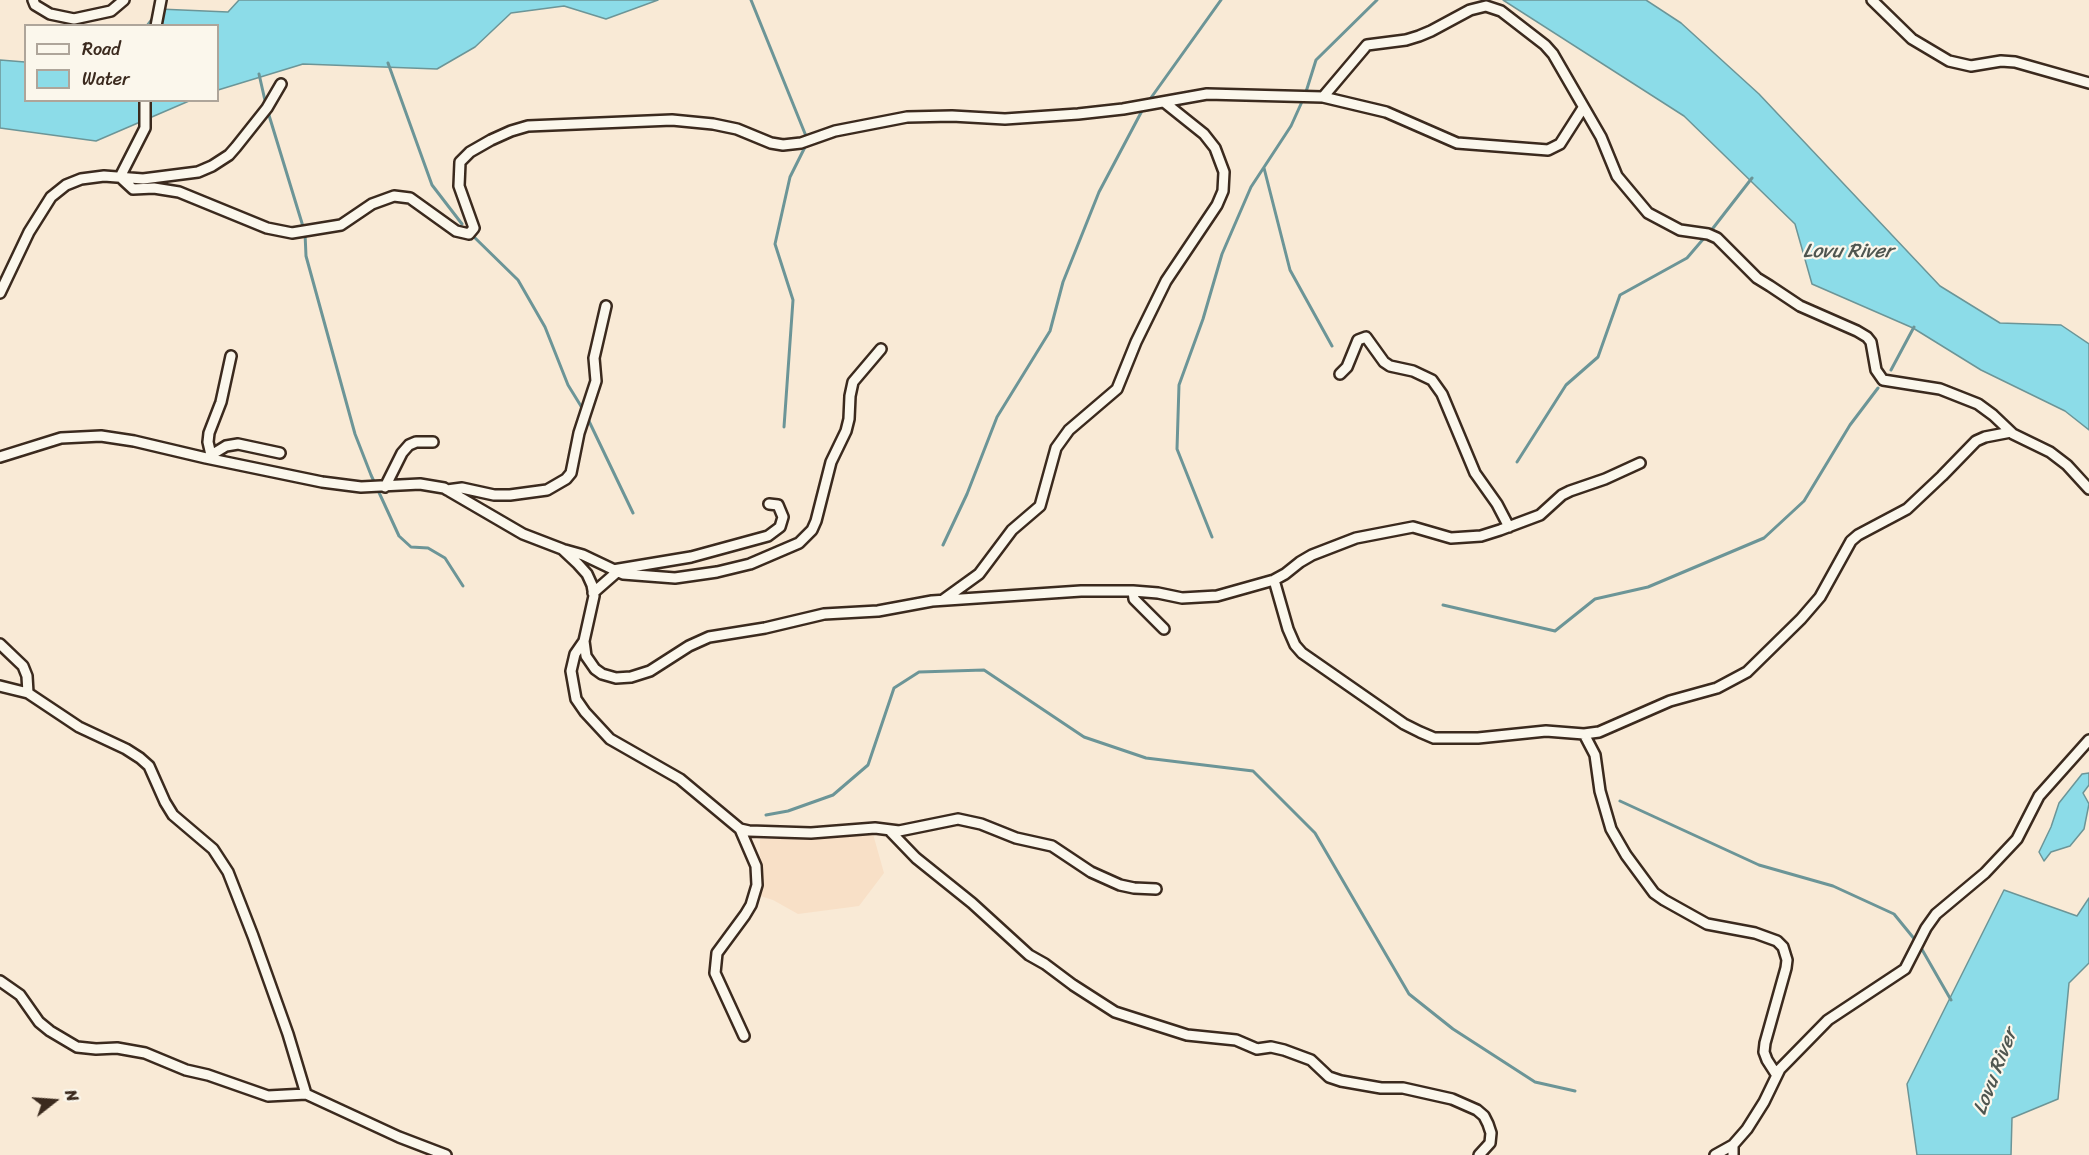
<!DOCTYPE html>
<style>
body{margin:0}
#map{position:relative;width:2089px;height:1155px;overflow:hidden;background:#f9ead6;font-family:Sriracha,sans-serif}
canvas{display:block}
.legend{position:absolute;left:24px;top:24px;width:195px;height:78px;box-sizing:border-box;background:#fbf7ec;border:2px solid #aea59a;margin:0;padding:8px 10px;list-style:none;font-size:18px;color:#3b2a1e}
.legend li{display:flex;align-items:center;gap:12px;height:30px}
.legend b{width:30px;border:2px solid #aea59a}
.north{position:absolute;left:24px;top:1071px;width:60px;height:60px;-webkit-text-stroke:4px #fbf7ec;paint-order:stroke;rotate:73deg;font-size:16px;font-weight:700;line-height:24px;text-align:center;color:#3b2a1e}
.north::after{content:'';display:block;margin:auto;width:21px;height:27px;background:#3b2a1e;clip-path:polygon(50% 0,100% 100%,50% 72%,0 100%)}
</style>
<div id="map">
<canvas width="2089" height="1155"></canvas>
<ul class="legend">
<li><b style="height:8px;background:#fbf7ec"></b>Road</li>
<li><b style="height:16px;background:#8cdce8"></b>Water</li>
</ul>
<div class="north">N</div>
</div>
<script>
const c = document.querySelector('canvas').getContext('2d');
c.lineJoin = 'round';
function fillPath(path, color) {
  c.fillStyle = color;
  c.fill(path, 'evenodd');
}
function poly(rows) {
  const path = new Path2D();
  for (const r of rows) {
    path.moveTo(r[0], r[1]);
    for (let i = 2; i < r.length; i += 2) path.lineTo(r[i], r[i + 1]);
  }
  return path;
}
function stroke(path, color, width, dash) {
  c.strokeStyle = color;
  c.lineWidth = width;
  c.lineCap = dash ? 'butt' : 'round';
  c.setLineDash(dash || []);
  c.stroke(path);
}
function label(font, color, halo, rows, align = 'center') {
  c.font = font + ' Sriracha,sans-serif';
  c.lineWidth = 4.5;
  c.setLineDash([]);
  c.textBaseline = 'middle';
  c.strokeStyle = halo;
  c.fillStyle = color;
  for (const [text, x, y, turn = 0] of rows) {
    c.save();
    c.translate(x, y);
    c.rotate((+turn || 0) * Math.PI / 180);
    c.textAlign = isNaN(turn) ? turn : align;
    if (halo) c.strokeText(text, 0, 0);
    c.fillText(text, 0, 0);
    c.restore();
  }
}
fillPath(poly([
 [873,834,884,873,859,906,798,914,773,900,760,896,760,839,824,838]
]), '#f8e0c7');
const water = poly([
 [239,0,658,0,606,19,564,6,511,13,475,47,437,69,303,64,218,90,218,26,146,26,159,9,228,12,239,0],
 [1503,0,1646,0,1681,23,1759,94,1940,286,2000,323,2061,325,2089,344,2089,430,2065,411,1981,370,1913,328,1812,284,1795,224,1684,116,1503,0],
 [0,60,25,62,26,100,189,101,96,141,0,128,0,60],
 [2089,773,2089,785,2083,793,2089,804,2084,829,2070,846,2051,852,2044,861,2039,852,2051,827,2059,803,2082,774,2089,773],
 [2004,890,2077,916,2089,898,2089,963,2069,983,2058,1099,2012,1118,2011,1155,1917,1155,1907,1084,2004,890]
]);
fillPath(water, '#8cdce8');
stroke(water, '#6c9597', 1.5);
stroke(poly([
 [751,0,808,141,790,177,775,244,793,300,784,427],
 [388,63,432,185,462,224],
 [259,74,266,105],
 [1148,102,1221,0],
 [268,112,305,233,306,256,355,434,371,475,399,536,411,547,428,548,445,558,463,586],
 [1264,168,1290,270,1332,346],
 [1710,232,1752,178],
 [472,235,518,280,545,327,568,385,584,411],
 [1891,370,1914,327],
 [587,417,633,513],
 [1517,462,1566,385,1598,357,1620,295,1687,258,1705,237],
 [1212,537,1177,449,1179,385,1203,319,1222,254,1251,187,1291,126,1305,95,1316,60,1377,0],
 [943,545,967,494,997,417,1050,331,1063,282,1099,192,1144,107],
 [1443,605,1555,631,1595,599,1648,587,1764,538,1804,501,1850,425,1878,388],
 [1620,801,1759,865,1833,886,1894,914,1916,941],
 [766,815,788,811,833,795,868,765,894,688,919,672,984,670,1084,737,1146,758,1253,771,1315,833,1409,994,1453,1029,1535,1082,1575,1091],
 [1920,946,1951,1000]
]), '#6c9597', 3);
const minor = poly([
 [33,0,35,5,50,14,74,19,111,11,124,0],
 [1872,0,1912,39,1949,61,1971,66,2001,61,2015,62,2089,83],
 [156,26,161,0],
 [1323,97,1386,112,1457,143,1548,150,1560,144,1583,108],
 [120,177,133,189,154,188,179,192,267,228,292,233,341,225,372,204,394,196,410,198,456,231,469,234,474,228,459,186,460,162,470,152,491,140,511,131,528,126,672,120,713,124,737,129,771,143,783,145,801,143,835,131,907,117,952,116,1005,119,1078,114,1123,109,1207,94,1323,97,1367,45,1406,40,1419,36,1431,31,1470,10,1486,6,1501,11,1545,45,1553,54,1601,137,1617,176,1648,213,1680,230,1708,234,1717,238,1757,278,1770,286,1800,306,1857,331,1867,337,1871,342,1876,370,1883,380,1940,389,1978,404,1993,415,2013,434,2050,452,2067,465,2089,489],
 [120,177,145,128,145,100],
 [0,293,29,232,51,197,66,185,81,179,104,176,143,179,198,172,212,166,229,155,236,147,267,108,281,84],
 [1340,374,1347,367,1358,340,1366,337,1384,362,1390,366,1413,371,1432,380,1442,394,1475,473,1497,504,1509,527],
 [211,455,208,442,209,433,221,402,231,356],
 [0,457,61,438,101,436,134,441,206,458,322,482,361,487,420,484,444,488,523,534,562,549,578,564,587,574,592,585,594,596,584,641,586,656,595,669,602,674,616,678,631,677,650,671,689,646,709,637,765,628,824,614,878,611,932,601,1081,591,1133,591,1158,593,1182,598,1217,596,1274,580,1285,574,1300,562,1312,555,1356,538,1413,527,1451,538,1481,536,1500,530,1540,515,1562,495,1570,491,1605,479,1640,463],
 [208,457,226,446,238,444,280,453],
 [385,487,402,453,409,445,416,442,433,442],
 [447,490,462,488,494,495,510,495,547,490,566,479,571,473,579,433,596,381,594,358,606,306],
 [565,550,583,555,623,574,675,578,717,572,750,564,799,543,812,530,816,521,831,462,846,431,849,419,850,396,853,382,881,349],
 [613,570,691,557,768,536,780,527,783,517,778,505,769,504],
 [1274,580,1288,629,1295,645,1302,653,1404,724,1420,732,1434,738,1478,738,1546,731,1584,734,1599,732,1670,701,1717,688,1747,672,1801,619,1820,597,1851,541,1858,535,1907,509,1942,476,1976,441,1985,437,2011,432],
 [1133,591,1134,599,1164,629],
 [593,593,617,572],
 [943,600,979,574,1012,530,1040,506,1056,448,1069,430,1117,389,1136,342,1166,281,1217,205,1223,191,1224,172,1215,148,1204,134,1164,102],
 [584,641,575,654,571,671,576,699,585,712,610,739,680,779,740,829,749,831,811,833,875,828,899,831,958,819,981,824,1016,838,1052,846,1091,872,1120,885,1134,888,1156,889],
 [0,644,23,666,27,676,28,693],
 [0,686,28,693,79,727,126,749,140,758,149,766,165,802,173,815,213,849,228,872,253,936,288,1034,306,1094],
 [1584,734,1595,755,1600,791,1611,829,1626,855,1654,893,1664,900,1707,924,1755,933,1777,941,1783,947,1787,960,1786,968,1765,1043,1764,1052,1767,1060,1776,1074],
 [740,829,756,866,757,885,751,905,745,915,717,953,715,973,744,1036],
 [890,831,916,858,972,903,1029,955,1045,964,1073,985,1115,1012,1187,1035,1236,1040,1257,1049,1271,1047,1284,1050,1311,1060,1329,1077,1341,1081,1381,1088,1403,1088,1452,1099,1477,1110,1484,1116,1488,1124,1491,1133,1490,1143,1479,1155],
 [0,981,20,995,39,1022,50,1031,77,1047,96,1049,117,1048,145,1053,186,1070,208,1075,268,1096,306,1094,399,1137,446,1155],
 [1715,1155,1733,1145],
 [1733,1155,1733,1145,1747,1129,1764,1102,1780,1069,1828,1020,1905,969,1926,928,1936,914,1985,873,2017,839,2039,796,2089,740]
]);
stroke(minor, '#3b2a1e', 14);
stroke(minor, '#fbf7ec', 9);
label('italic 20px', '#4f5650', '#fbf7ec', [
 ["Lovu River",1848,252],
 ["Lovu River",1996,1072,-69]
]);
</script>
